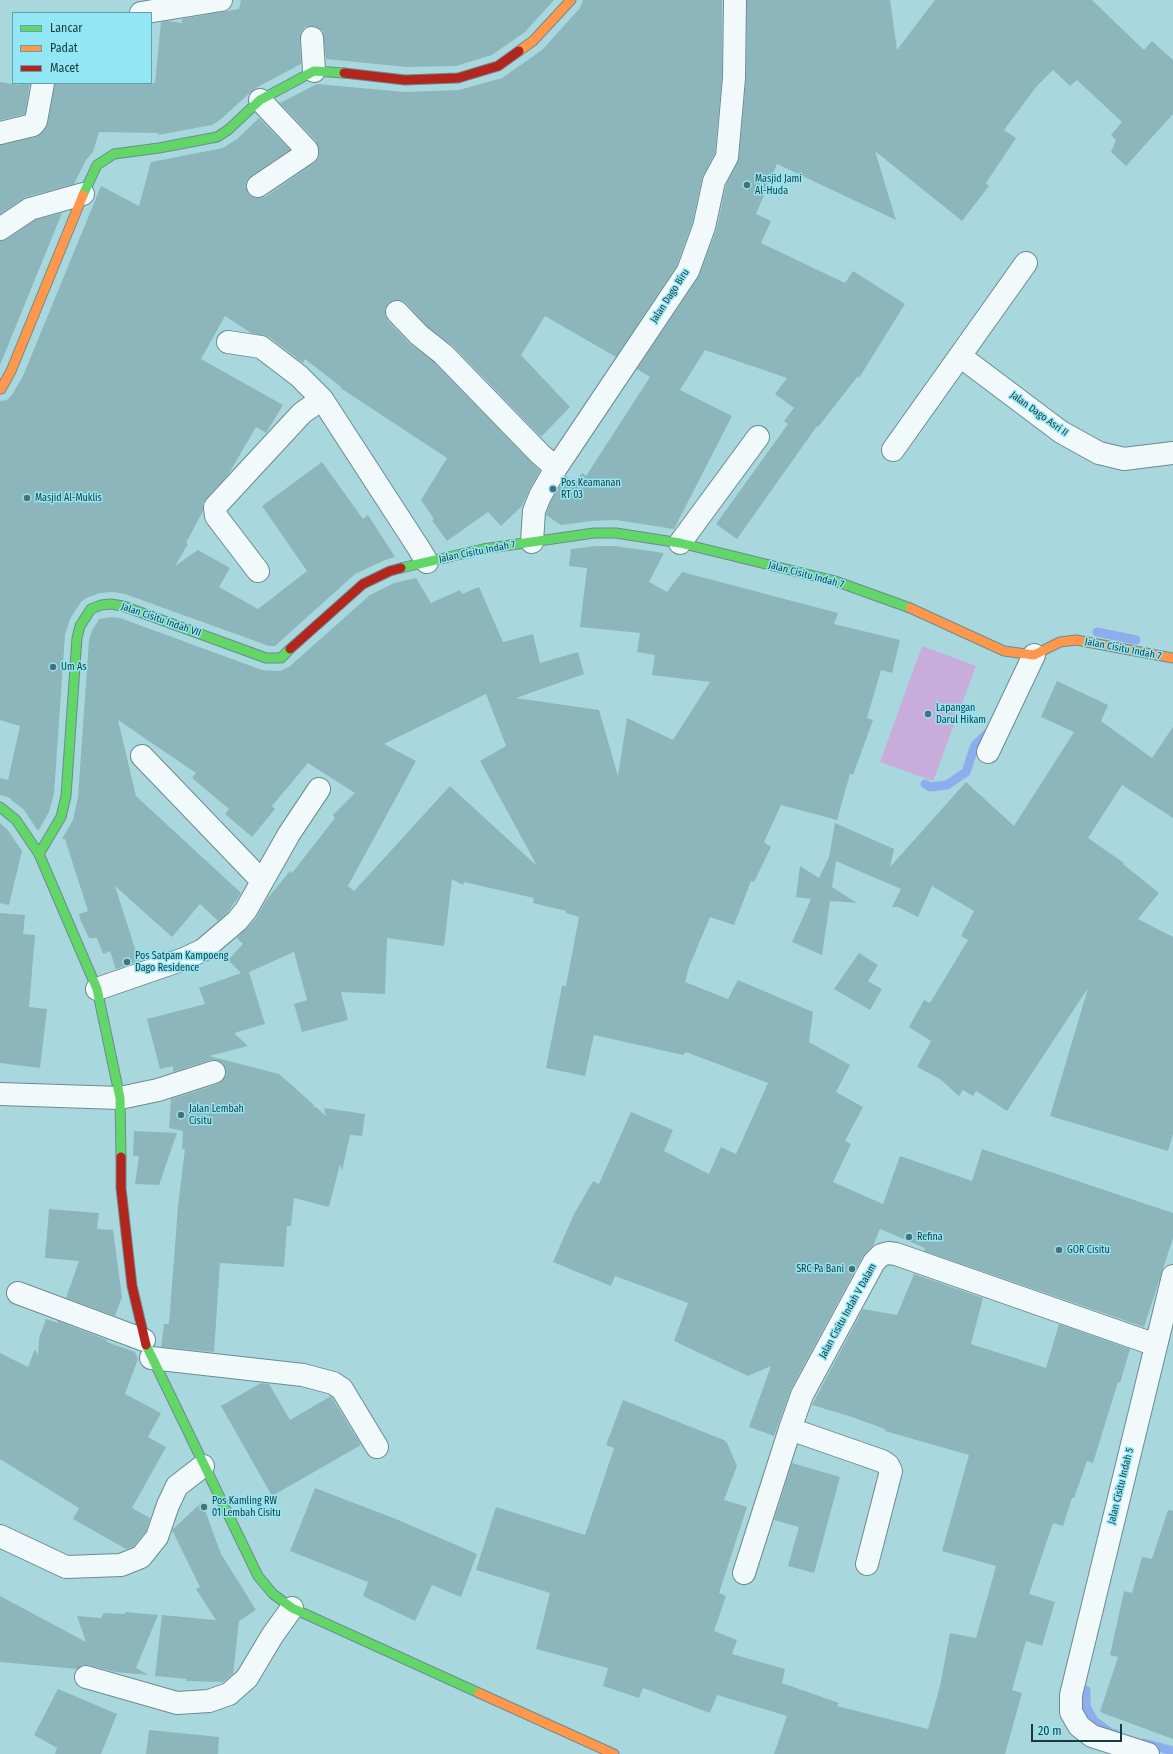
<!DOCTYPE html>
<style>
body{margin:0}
#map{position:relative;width:1173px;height:1754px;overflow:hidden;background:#a9d7de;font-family:"Fira Sans Condensed",sans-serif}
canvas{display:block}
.legend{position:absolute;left:12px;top:12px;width:140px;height:72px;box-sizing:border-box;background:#93e6f4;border:1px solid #61a1ac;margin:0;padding:5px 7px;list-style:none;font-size:12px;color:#173a3f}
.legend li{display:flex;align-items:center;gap:8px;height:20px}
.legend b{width:20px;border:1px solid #61a1ac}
.scale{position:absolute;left:1031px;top:1724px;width:91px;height:18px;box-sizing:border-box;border:2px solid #173a3f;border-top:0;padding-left:5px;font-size:12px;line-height:14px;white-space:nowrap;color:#173a3f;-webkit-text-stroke:3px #93e6f4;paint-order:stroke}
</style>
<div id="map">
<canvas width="1173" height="1754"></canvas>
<ul class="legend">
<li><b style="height:5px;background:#63d668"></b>Lancar</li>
<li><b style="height:5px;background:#ff974d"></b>Padat</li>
<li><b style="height:5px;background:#b3261e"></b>Macet</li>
</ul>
<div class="scale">20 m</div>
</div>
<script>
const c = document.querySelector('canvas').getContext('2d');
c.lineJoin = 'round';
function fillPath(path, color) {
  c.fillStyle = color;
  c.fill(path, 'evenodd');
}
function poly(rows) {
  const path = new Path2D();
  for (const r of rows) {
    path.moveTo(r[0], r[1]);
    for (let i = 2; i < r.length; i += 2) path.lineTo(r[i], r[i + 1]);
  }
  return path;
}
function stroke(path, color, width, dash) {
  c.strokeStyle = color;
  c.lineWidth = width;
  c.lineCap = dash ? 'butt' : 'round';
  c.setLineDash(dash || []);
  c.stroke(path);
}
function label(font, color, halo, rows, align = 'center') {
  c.font = font + ' "Fira Sans Condensed",sans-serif';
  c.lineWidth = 3;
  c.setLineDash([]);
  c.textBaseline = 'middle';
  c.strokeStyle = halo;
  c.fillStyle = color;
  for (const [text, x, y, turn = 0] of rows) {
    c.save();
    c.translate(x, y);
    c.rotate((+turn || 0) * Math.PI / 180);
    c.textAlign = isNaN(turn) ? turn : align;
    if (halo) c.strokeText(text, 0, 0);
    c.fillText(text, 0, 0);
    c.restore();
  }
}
fillPath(poly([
 [922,646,976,666,933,781,880,762]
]), '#c7acdc');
stroke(poly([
 [1097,632,1136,640],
 [925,784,930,787,947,785,966,772,975,745,991,730],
 [1086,1690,1086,1706,1094,1721,1111,1733,1116,1734],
 [1144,1743,1173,1751]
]), '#8caeed', 9);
fillPath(poly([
 [241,0,554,0,525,32,492,55,456,66,406,67,326,59,323,31,317,27,312,26,305,27,301,32,300,38,301,64,254,89,220,120,212,125,158,135,159,133,99,132,93,152,86,160,74,184,26,197,0,214,0,145,36,137,43,132,48,123,55,83,155,83,161,22,168,21,182,23,182,19,239,9],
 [583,0,722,0,722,77,715,153,702,178,692,224,677,265,616,357,545,316,521,355,570,407,541,437,452,345,427,326,406,303,400,300,394,300,388,303,385,309,385,315,388,321,410,344,435,363,540,471,529,490,522,506,501,526,488,512,447,541,432,520,434,519,421,500,447,458,342,389,340,386,305,359,303,363,269,337,251,333,225,316,201,359,283,405,266,433,256,427,228,475,206,499,203,503,203,511,186,543,188,544,175,566,198,550,230,568,219,587,258,609,307,571,262,506,322,462,363,519,368,515,395,557,385,560,355,574,275,646,269,646,125,594,113,592,100,593,86,598,81,602,70,619,65,635,54,794,49,812,38,831,24,810,8,797,0,795,0,778,8,780,20,726,0,720,0,401,7,400,12,395,23,376,101,186,139,206,151,162,223,148,237,139,259,118,290,150,251,176,247,180,246,186,248,193,253,197,258,198,265,197,314,163,318,159,319,153,316,141,280,103,317,84,405,92,459,90,502,78,542,50,580,8],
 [747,0,890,0,897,50,935,0,1092,0,1144,50,1152,41,1173,60,1173,114,1126,166,1111,152,1116,140,1111,135,1122,122,1077,80,1070,86,1053,70,1036,87,1004,130,1016,138,986,183,989,186,962,221,875,151,896,220,777,164,756,214,771,221,761,243,845,283,853,271,905,304,859,378,858,376,818,427,817,426,737,539,716,524,788,424,784,421,794,408,775,394,787,378,705,350,680,390,732,416,674,529,616,520,592,521,561,525,546,515,551,501,566,476,575,483,582,473,586,476,650,377,637,369,698,278,716,231,726,185,739,158,746,79],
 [0,82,19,85,18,83,30,83,25,114,0,120],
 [62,213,0,365,0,241,7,239,35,220],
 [595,546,615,546,664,553,649,582,667,592,682,572,838,613,834,624,900,640,892,673,881,670,867,718,873,720,853,775,850,774,837,820,781,805,764,842,771,847,754,882,751,881,734,925,710,917,689,967,685,982,728,999,738,980,813,1012,809,1042,850,1065,836,1092,863,1107,845,1141,851,1144,833,1182,883,1204,900,1156,972,1181,982,1149,1173,1213,1173,1238,1144,1327,924,1251,925,1248,880,1229,873,1246,863,1256,791,1389,774,1436,749,1427,771,1366,748,1376,674,1341,688,1303,615,1276,611,1286,553,1262,574,1214,593,1181,599,1184,631,1112,673,1130,664,1151,709,1174,721,1147,736,1154,768,1083,686,1052,683,1055,594,1035,585,1076,546,1068,562,986,566,986,579,917,566,913,566,911,533,903,534,898,464,882,463,885,452,879,444,946,387,938,385,994,341,992,348,1020,302,1032,294,1004,307,1000,294,952,249,972,265,1024,234,1033,248,1046,209,1056,279,1074,314,1105,313,1107,316,1107,326,1116,324,1108,365,1114,362,1136,350,1135,342,1171,340,1164,329,1207,294,1198,291,1226,287,1226,284,1267,220,1263,214,1352,161,1347,164,1324,169,1324,178,1206,185,1149,182,1149,183,1131,169,1128,171,1099,218,1084,223,1080,226,1074,226,1069,223,1063,216,1060,210,1060,173,1072,173,1066,160,1069,147,1019,205,1004,199,988,241,973,228,960,243,944,237,938,256,918,267,899,290,871,292,873,335,818,333,815,355,793,308,763,272,806,275,809,252,837,225,814,229,809,192,778,196,773,118,720,136,796,241,893,228,912,218,921,200,904,172,937,115,886,139,961,116,969,110,951,103,954,97,938,89,938,80,919,79,914,88,911,65,839,62,839,73,820,78,797,89,640,92,631,99,619,111,617,120,618,262,670,280,671,289,667,370,595,394,583,416,578,431,603,460,590,462,594,479,587,503,642,533,634,540,663,578,652,584,674,516,698,599,710,618,776,627,718,673,740,710,682,652,675,655,655,637,652,640,633,580,627,587,568,569,566,571,549],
 [486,694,506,746,480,761,537,866,450,786,354,891,348,886,416,761,384,744],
 [1057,681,1108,705,1101,721,1152,758,1173,727,1173,818,1122,785,1088,838,1124,863,1123,864,1159,893,1138,919,1173,937,1173,1134,1168,1151,1050,1116,1088,988,1007,1111,976,1091,973,1096,963,1090,959,1096,940,1079,917,1067,931,1041,909,1027,924,1000,930,1003,968,940,961,936,974,911,932,886,918,917,898,907,892,907,901,889,836,861,832,887,857,903,830,901,822,955,792,942,811,899,796,897,800,866,819,878,829,857,835,823,894,849,890,867,966,782,1014,826,1074,732,1041,717],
 [0,823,7,829,22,851,9,905,0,903],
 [0,913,25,915,23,934,35,935,29,1007,47,1009,40,1068,0,1063],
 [859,953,878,965,868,981,882,989,870,1010,834,989],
 [134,1131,177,1133,159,1185,135,1184,139,1156,133,1156],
 [49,1209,99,1213,97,1229,113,1230,122,1297,115,1316,66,1298,79,1261,45,1258],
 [914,1274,983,1298,971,1344,1046,1368,1059,1324,1130,1349,1120,1383,1118,1382,1093,1463,1087,1461,1074,1498,1072,1498,1063,1526,1053,1523,1029,1594,1055,1602,1042,1646,1026,1641,1012,1690,1022,1693,1005,1754,774,1754,787,1716,717,1695,710,1713,643,1688,639,1698,603,1686,608,1668,536,1649,550,1593,476,1570,496,1507,585,1535,614,1448,606,1445,623,1400,724,1440,727,1443,737,1466,724,1500,747,1507,719,1593,726,1596,714,1631,737,1640,732,1654,785,1669,782,1683,839,1703,837,1706,928,1729,940,1686,950,1633,976,1638,996,1566,942,1551,969,1455,885,1431,885,1429,849,1416,812,1405,863,1309,897,1315],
 [46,1319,58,1323,58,1321,107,1340,107,1342,135,1352,138,1359,125,1394,161,1413,148,1437,166,1447,132,1508,150,1518,146,1531,133,1547,126,1549,73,1519,79,1508,0,1459,0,1353,28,1367,35,1349,38,1356,39,1338],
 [261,1383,269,1384,290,1420,331,1396,361,1445,272,1496,221,1406],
 [792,1463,840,1477,814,1573,788,1566,799,1527,774,1520],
 [315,1488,396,1519,477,1554,461,1597,432,1585,415,1621,363,1596,368,1582,290,1551],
 [202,1502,221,1554,256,1610,239,1621,233,1674,223,1682,186,1681,187,1679,155,1676,162,1615,216,1620,196,1589,200,1587,172,1530],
 [1168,1510,1173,1511,1173,1739,1100,1712,1118,1657,1110,1655,1124,1591,1132,1593,1142,1557,1152,1559],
 [0,1596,86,1642,77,1616,101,1618,104,1613,125,1614,125,1612,158,1615,136,1668,149,1675,115,1672,89,1665,83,1665,77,1669,0,1662],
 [58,1689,117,1714,101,1754,55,1754,57,1748,34,1735],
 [149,1730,219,1737,218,1754,146,1754]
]), '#8db6bc');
const street = poly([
 [141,13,221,0],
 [312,38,314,71],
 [0,133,33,125,36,121,43,83],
 [258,186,307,153,307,150,260,100],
 [0,229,30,209,83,194],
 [397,312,419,335,443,354,540,454,556,468],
 [228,342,261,347,299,376,322,399,418,547,427,562],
 [960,356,1061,432,1099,453,1124,459,1173,453],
 [893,450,1026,263],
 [532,542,534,511,540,496,556,468,688,271,704,227,714,181,727,157,734,78,735,0],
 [680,543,758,437],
 [258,571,216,516,215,507,302,413,322,399],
 [988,752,1034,655],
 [142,756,262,881],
 [97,989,184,959,203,950,237,921,246,910,289,834,319,789],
 [0,1094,120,1098,158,1090,214,1072],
 [18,1293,144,1340],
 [151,1358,303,1375,333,1383,342,1389,377,1447],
 [790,1429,882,1461,888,1465,891,1471,867,1564],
 [0,1536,66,1567,121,1565,141,1557,157,1537,168,1505,177,1486,203,1466],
 [744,1573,790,1429,802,1395,874,1262,881,1255,888,1253,896,1254,1156,1345],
 [86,1677,177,1703,209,1701,229,1694,247,1678,272,1636,292,1608],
 [1148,1754,1092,1736,1079,1726,1071,1712,1071,1695,1173,1276]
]);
const fast = poly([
 [83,195,97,165,114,154,159,148,217,137,228,130,260,100,314,71,344,73],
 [401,568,483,549,594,533,616,533,680,543,835,581,910,608],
 [0,807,16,820,39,854,97,989,120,1098,121,1157],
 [39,854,61,817,66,796,77,638,80,626,91,609,101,605,111,604,123,606,266,658,281,658,290,649],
 [146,1345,258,1576,273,1594,292,1608,479,1693]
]);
const slow = poly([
 [519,51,533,41,571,0],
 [1,389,11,371,83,195],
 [910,608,1004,651,1034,655,1060,642,1076,640,1173,658],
 [479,1693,614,1754]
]);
const jam = poly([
 [344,73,405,80,458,78,498,66,519,51],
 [290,649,363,584,390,571,401,568],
 [121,1157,121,1188,132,1286,146,1345]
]);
stroke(street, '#6a8c91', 24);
stroke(fast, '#6a8c91', 11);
stroke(slow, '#6a8c91', 11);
stroke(jam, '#6a8c91', 11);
stroke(street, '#f2f9fa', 22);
stroke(fast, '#63d668', 9);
stroke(slow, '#ff974d', 9);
stroke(jam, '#b3261e', 9);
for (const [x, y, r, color] of [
 [747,185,4,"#4a7177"],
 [553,489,4,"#4a7177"],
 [27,498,4,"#4a7177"],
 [53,667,4,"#4a7177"],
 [928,714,4,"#4a7177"],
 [127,962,4,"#4a7177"],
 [181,1115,4,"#4a7177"],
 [909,1237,4,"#4a7177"],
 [1059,1250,4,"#4a7177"],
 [852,1269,4,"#4a7177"],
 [204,1507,4,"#4a7177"]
]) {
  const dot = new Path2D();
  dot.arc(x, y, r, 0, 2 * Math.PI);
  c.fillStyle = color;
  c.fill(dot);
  stroke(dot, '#93e6f4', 1.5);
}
label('10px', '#173a3f', '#93e6f4', [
 ["Masjid Jami",755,179],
 ["Al-Huda",755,191],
 ["Pos Keamanan",561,483],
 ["RT 03",561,495],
 ["Masjid Al-Muklis",35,498],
 ["Um As",61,667],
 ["Lapangan",936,708],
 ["Darul Hikam",936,720],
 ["Pos Satpam Kampoeng",135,956],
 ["Dago Residence",135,968],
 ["Jalan Lembah",189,1109],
 ["Cisitu",189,1121],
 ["Refina",917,1237],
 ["GOR Cisitu",1067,1250],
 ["SRC Pa Bani",844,1269,"right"],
 ["Pos Kamling RW",212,1501],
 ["01 Lembah Cisitu",212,1513]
], 'left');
label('10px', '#173a3f', '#93e6f4', [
 ["Jalan Dago Biru",670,296,-57],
 ["Jalan Dago Asri II",1039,414,36],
 ["Jalan Cisitu Indah 7",477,552,-11],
 ["Jalan Cisitu Indah 7",806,575,15],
 ["Jalan Cisitu Indah VII",161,620,19],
 ["Jalan Cisitu Indah 7",1123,649,11],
 ["Jalan Cisitu Indah V Dalam",848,1311,-61],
 ["Jalan Cisitu Indah 5",1121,1486,-76]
]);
</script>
